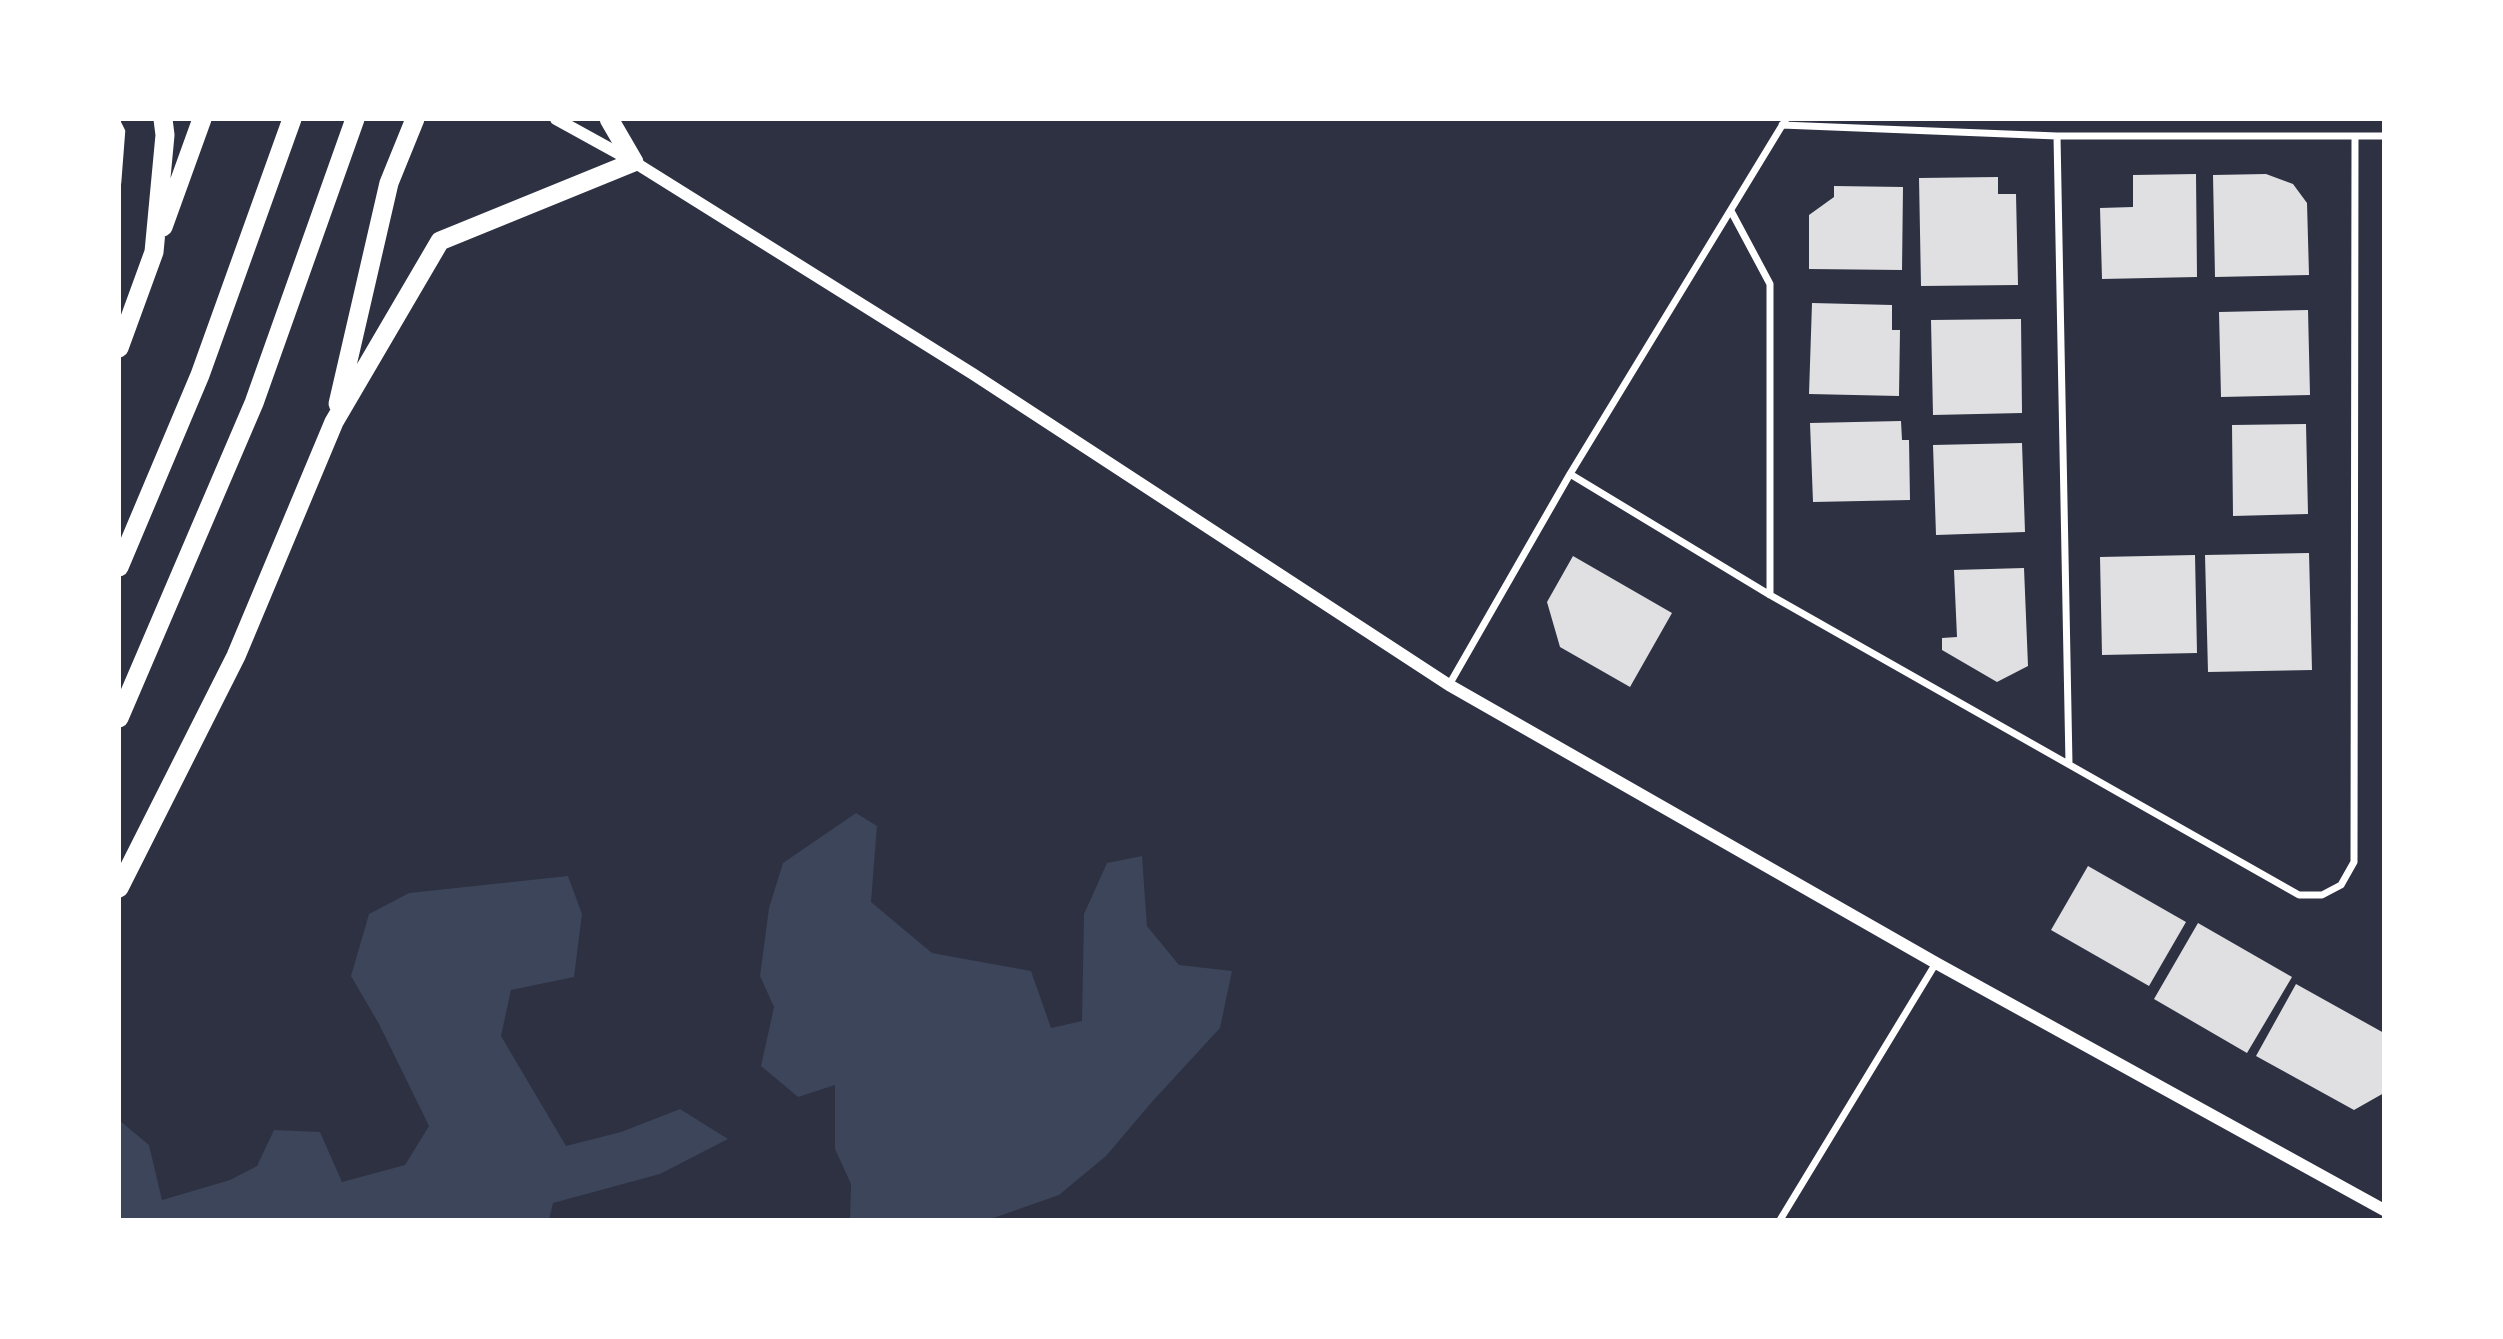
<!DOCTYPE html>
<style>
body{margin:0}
#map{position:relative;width:2503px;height:1339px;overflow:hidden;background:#2d3142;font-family:Arial,sans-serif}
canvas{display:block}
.frame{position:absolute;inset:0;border:121px solid #fff;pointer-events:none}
</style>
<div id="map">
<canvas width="2503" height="1339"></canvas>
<div class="frame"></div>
</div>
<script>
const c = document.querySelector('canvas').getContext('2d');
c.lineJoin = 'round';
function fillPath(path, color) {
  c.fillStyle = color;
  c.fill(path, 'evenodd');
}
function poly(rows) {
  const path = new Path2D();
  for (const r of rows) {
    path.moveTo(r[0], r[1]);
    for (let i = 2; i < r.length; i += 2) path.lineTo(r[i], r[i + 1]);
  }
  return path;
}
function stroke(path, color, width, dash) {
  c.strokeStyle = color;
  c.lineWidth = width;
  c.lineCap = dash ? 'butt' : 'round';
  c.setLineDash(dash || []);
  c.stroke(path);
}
fillPath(poly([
 [856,813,877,826,871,902,932,953,1031,971,1051,1028,1082,1021,1084,914,1107,863,1142,856,1147,926,1179,965,1232,971,1220,1028,1151,1103,1106,1156,1059,1195,988,1220,850,1220,851,1184,835,1149,835,1085,798,1097,761,1066,774,1007,760,976,769,908,783,863],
 [568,876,582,914,574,977,511,990,501,1036,566,1146,621,1132,680,1109,728,1139,660,1174,553,1203,549,1220,119,1220,119,1120,149,1145,162,1200,230,1180,257,1166,274,1130,320,1132,342,1182,405,1165,429,1126,379,1024,351,976,369,914,409,893]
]), '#3c4559');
fillPath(poly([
 [2196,174,2197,277,2102,279,2100,208,2133,207,2133,175],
 [2266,174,2293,184,2307,203,2309,275,2215,277,2213,175],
 [1998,177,1998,194,2016,194,2018,285,1921,286,1919,178],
 [1834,186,1903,187,1902,270,1809,269,1809,215,1834,197],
 [1812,303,1892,305,1892,330,1900,330,1899,396,1809,394],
 [2308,310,2310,395,2221,397,2219,312],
 [2021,319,2022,413,1933,415,1931,320],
 [1901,421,1902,440,1909,440,1910,500,1813,502,1810,423],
 [2306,424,2308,514,2233,516,2232,425],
 [2022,443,2025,532,1936,535,1933,445],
 [2309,553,2312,670,2208,672,2205,555],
 [2195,555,2197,653,2102,655,2100,557],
 [1573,556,1672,613,1630,687,1560,647,1547,602],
 [2024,568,2028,666,1997,682,1942,650,1942,638,1957,637,1954,570],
 [2088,866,2186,922,2149,986,2051,930],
 [2198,923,2292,977,2247,1053,2154,999],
 [2296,984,2384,1033,2384,1093,2354,1110,2256,1056]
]), '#e0e0e3');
stroke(poly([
 [119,123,123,131,119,183]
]), '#fff', 4.5);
stroke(poly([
 [1782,125,2057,136,2384,136],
 [2057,136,2069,764],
 [1731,211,1770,284,1770,595],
 [1570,474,1770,595,2299,895,2322,895,2341,885,2354,862,2355,136],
 [1449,685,1570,474,1786,119],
 [1780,1220,1936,963]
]), '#fff', 7);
stroke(poly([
 [556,119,634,162,973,374,1449,685,1936,963,2384,1210]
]), '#fff', 12);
stroke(poly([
 [163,227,202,119],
 [119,348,154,252,165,135,163,119],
 [338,404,389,183,415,119],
 [119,567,200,375,292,119],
 [119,718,254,403,355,119],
 [119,888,236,656,334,422,440,241,634,162,609,119]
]), '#fff', 19);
</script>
